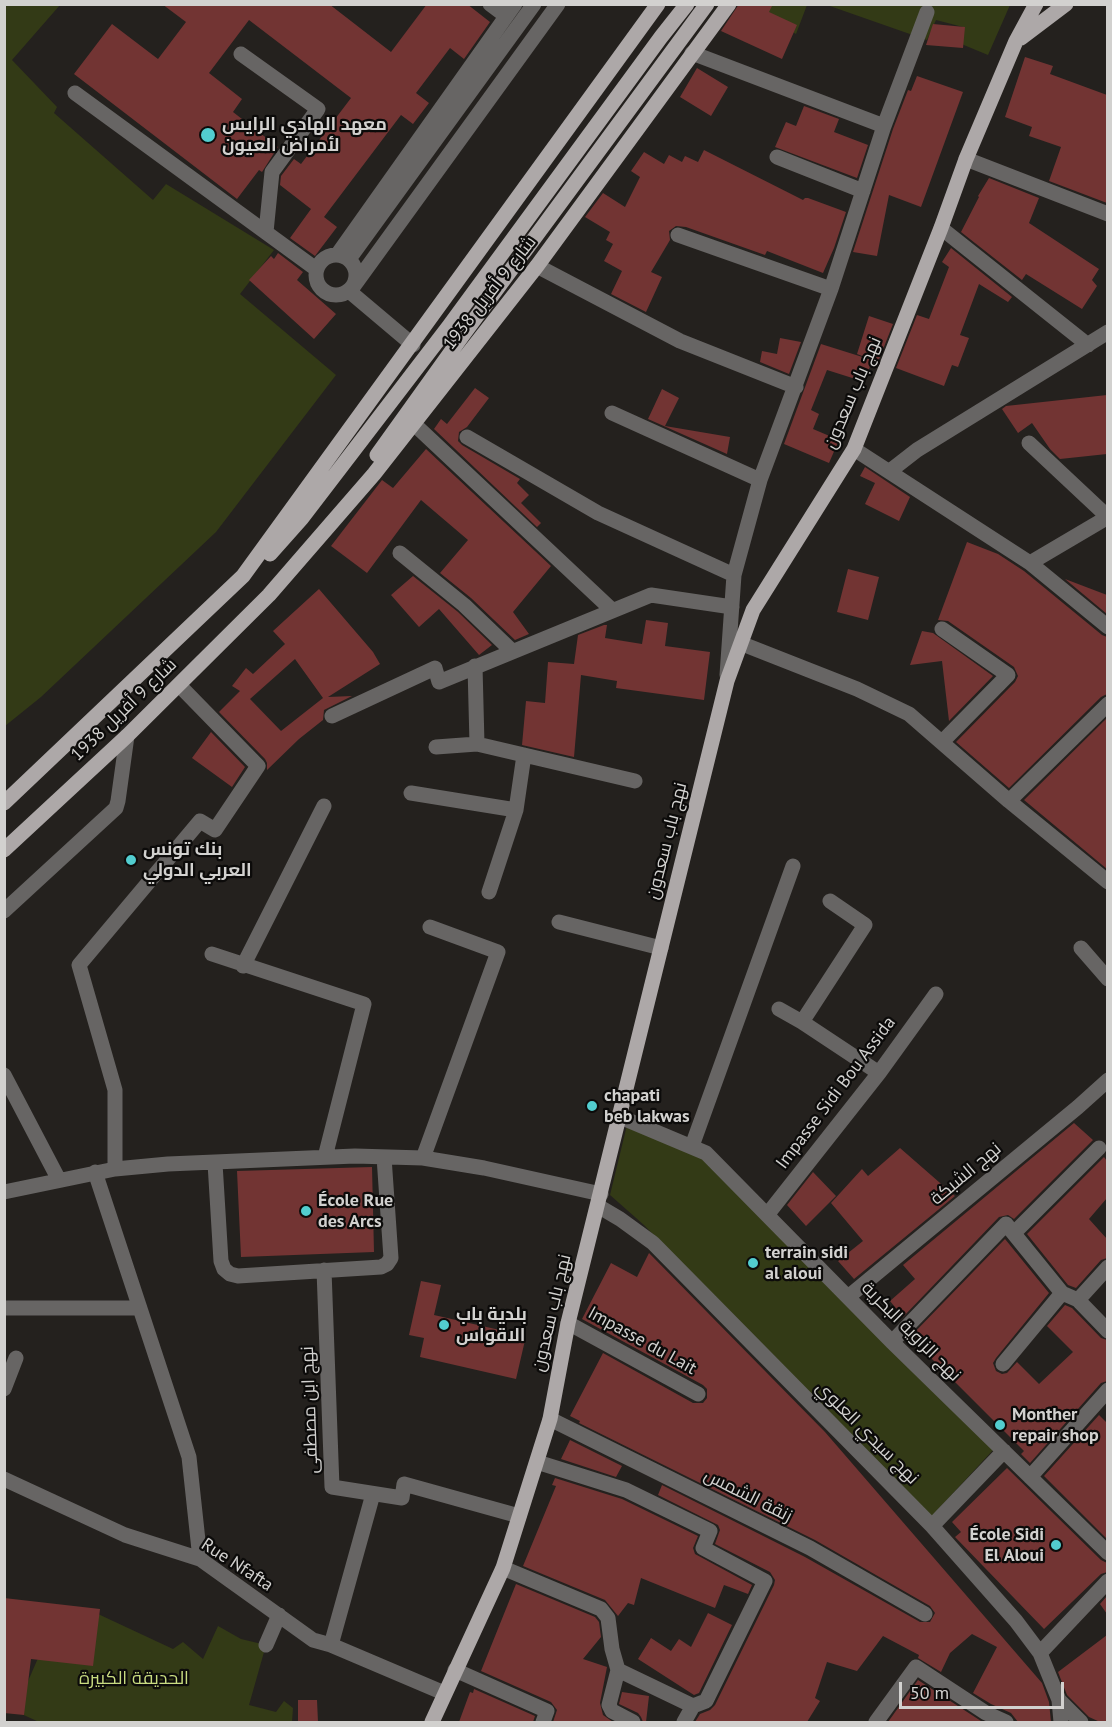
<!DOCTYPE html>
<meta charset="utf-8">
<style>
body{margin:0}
#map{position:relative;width:1112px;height:1727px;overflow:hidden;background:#24211e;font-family:"PT Sans",sans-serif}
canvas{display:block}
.frame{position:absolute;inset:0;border:6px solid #d2d1cf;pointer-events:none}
.scale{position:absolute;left:899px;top:1682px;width:165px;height:27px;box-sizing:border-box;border:3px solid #d2d1cf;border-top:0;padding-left:8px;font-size:18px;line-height:21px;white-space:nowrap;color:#d2d1cf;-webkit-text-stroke:4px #0c0b0a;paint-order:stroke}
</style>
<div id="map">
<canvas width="1112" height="1727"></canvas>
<div class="frame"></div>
<div class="scale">50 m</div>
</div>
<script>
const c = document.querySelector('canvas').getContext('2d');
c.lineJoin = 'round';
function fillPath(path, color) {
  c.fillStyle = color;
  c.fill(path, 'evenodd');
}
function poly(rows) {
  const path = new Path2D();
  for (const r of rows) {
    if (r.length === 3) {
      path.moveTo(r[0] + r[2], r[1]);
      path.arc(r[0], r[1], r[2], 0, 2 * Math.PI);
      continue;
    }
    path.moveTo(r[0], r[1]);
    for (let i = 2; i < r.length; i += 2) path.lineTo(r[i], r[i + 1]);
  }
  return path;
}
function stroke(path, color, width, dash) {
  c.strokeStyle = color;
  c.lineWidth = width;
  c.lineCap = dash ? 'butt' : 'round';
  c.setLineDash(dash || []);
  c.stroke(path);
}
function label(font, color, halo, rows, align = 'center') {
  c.font = font + ' "PT Sans",Cairo,sans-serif';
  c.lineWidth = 4.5;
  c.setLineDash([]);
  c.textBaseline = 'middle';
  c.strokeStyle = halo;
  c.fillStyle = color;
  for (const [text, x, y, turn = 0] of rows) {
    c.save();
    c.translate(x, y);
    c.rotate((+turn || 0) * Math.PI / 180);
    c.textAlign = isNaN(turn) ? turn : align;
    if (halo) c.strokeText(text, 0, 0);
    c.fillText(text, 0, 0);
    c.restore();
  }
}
fillPath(poly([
 [5,5,60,5,12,60,57,107,54,113,153,200,166,184,274,250,240,294,336,375,216,532,41,697,5,726],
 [753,5,807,5,796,34,750,8],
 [827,5,1010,5,988,55,959,43,963,27,936,20,927,40],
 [628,1121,699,1155,994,1449,929,1519,644,1225,610,1195],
 [98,1614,173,1649,183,1642,203,1659,218,1626,241,1639,266,1645,249,1705,276,1712,284,1701,293,1708,292,1722,39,1722,15,1711,42,1649]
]), '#333a16');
fillPath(poly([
 [162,4,329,4,391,52,427,4,467,4,490,22,464,59,450,48,416,93,429,103,413,124,401,115,324,217,337,227,315,256,290,238,311,209,280,185,281,176,294,159,301,164,351,98,249,20,209,73,242,99,233,112,278,147,262,172,259,170,237,199,74,74,112,24,158,59,186,22],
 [739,4,773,4,769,12,797,25,782,59,721,31],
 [933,24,965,27,963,48,926,45],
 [1025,57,1053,66,1050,74,1107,95,1107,203,1049,181,1061,147,1029,136,1032,127,1005,117],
 [697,68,728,87,711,116,680,97],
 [917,76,963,92,921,207,889,195,877,256,853,252,893,129,908,90,911,91],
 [804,106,839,119,834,132,868,145,857,178,775,147,786,122,796,126],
 [704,150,803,200,805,198,808,198,846,212,834,248,823,273,767,251,765,255,686,227,676,226,669,231,670,240,651,272,662,277,646,312,611,294,622,271,604,261,613,244,606,240,610,232,585,217,603,193,625,207,640,177,631,171,644,152,664,164,669,155,682,162,685,156,698,162],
 [989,178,1039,198,1029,223,1099,269,1092,280,1097,286,1082,309,1026,274,1022,280,961,232,979,197,978,196],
 [951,248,1012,297,1008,302,979,284,960,335,969,338,958,367,952,365,944,386,896,368,917,315,929,319,949,267,942,262],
 [278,253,303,272,297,280,336,314,314,339,249,280,271,256,274,259],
 [869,316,893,324,878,362,857,354],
 [780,338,801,342,789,374,760,362,762,351,777,354],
 [821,344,872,360,865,382,827,370,811,410,819,414,813,429,839,440,829,463,784,444],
 [475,388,489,398,467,427,459,432,458,441,462,445,520,479,517,483,529,495,521,503,541,523,537,527,434,429,441,419,447,424],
 [662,389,679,398,665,426,730,437,727,454,648,419],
 [1107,395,1107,454,1060,459,1050,449,1032,423,1018,433,1002,409,1006,406],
 [426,449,551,566,513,612,529,634,515,640,471,598,440,573,468,540,421,500,367,573,331,546,382,480,393,488],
 [865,467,910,497,899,521,865,504,875,483,860,476],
 [967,542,998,554,1024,571,1102,635,1107,637,1107,694,1101,697,1009,788,956,742,1015,682,1018,676,1014,667,948,621,938,620],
 [848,569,879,577,868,620,837,612],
 [413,576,458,612,492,645,479,655,439,609,419,627,391,595],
 [1065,579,1107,595,1107,614],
 [319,589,373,652,380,664,328,697,352,696,324,710,323,720,299,739,267,770,267,763,265,759,219,712,240,691,232,686,246,668,253,674,285,644,273,631],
 [295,659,323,698,281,731,250,699],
 [646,620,668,623,665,646,710,652,704,700,616,688,617,681,581,675,574,757,522,745,526,701,545,703,548,662,574,664,578,635,604,625,607,625,605,638,642,644],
 [922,631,933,633,993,676,949,721,942,661,910,665],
 [1107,718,1107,869,1024,800],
 [211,732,245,767,232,787,192,758],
 [1074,1123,1093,1140,1014,1219,1008,1215,999,1217,903,1317,890,1301,915,1279,903,1265],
 [900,1148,955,1196,854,1279,838,1261,863,1241,831,1203,862,1169,868,1176],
 [1104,1157,1107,1161,1107,1198,1089,1219,1107,1239,1107,1258,1101,1260,1076,1288,1068,1285,1027,1234],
 [372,1167,374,1252,241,1257,237,1171],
 [813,1172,836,1196,806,1226,787,1205],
 [1005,1239,1049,1293,996,1358,993,1363,996,1371,1002,1374,1007,1373,1017,1362,1039,1384,1073,1352,1047,1326,1065,1305,1072,1308,1101,1338,1107,1340,1107,1381,1101,1383,1030,1463,1021,1454,1024,1451,910,1337],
 [649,1253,825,1432,1042,1683,1049,1702,1051,1722,1018,1722,1011,1713,991,1704,973,1693,997,1647,972,1634,950,1653,941,1672,918,1658,919,1655,883,1636,857,1671,827,1662,815,1698,820,1701,807,1722,695,1722,700,1714,710,1710,715,1705,774,1585,775,1580,770,1572,715,1544,720,1530,718,1525,658,1495,662,1485,805,1557,920,1622,930,1622,935,1613,930,1606,815,1540,579,1423,580,1421,570,1416,603,1353,693,1403,703,1403,707,1398,707,1389,703,1385,582,1319,611,1263,637,1277],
 [421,1281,441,1285,434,1315,526,1336,516,1379,420,1357,424,1338,409,1335],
 [1099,1415,1107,1423,1107,1539,1044,1476],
 [570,1440,622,1466,616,1477,561,1459],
 [1007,1468,1101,1560,1107,1563,1107,1572,1101,1574,1044,1629,955,1537,961,1532,952,1522],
 [555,1478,622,1499,698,1536,693,1548,695,1554,752,1585,748,1594,724,1585,715,1608,641,1578,634,1605,628,1603,618,1616,605,1600,523,1566,556,1486,552,1485],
 [516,1584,595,1617,599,1622,601,1637,583,1659,607,1667,600,1703,603,1715,613,1722,553,1722,557,1710,551,1702,481,1671],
 [1107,1596,1107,1614,1100,1604],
 [4,1598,100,1609,93,1666,31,1659,24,1715,4,1713],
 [708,1613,732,1625,699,1693,694,1695,638,1659,651,1638,671,1651,679,1639,691,1647],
 [1107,1635,1107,1722,1100,1722,1089,1717,1067,1695,1058,1672],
 [918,1680,981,1721,983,1722,888,1722],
 [474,1689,535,1716,533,1722,459,1722,470,1692,473,1693],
 [622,1692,649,1696,646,1722,643,1722,641,1717,638,1713,619,1704],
 [298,1700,317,1700,318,1722,298,1722]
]), '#723433');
stroke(poly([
 [490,4,506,16],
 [692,53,884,126],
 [241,54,318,109,272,172,266,232],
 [75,93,316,269],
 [777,157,863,191],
 [966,159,1108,214],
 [941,228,1088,345],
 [678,235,831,289],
 [336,275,20],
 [337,255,515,4],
 [349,259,534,4],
 [537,266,680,341,796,387],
 [353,287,558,4],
 [349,291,413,345],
 [612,413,760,480],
 [414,424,612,610],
 [467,437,598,513,734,575],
 [1029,443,1108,517,1030,563],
 [854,449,1030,563,1108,627],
 [890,471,917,450,1108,332],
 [400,553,464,605,512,651],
 [740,643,857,689,909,714,1009,801,1108,882],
 [475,666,477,744],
 [727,675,734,575,760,480,831,289,884,126,927,12],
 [332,716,435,668,439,682,651,595,732,607],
 [942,742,1008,675,942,629],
 [436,747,477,744,635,781],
 [411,793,516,810],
 [1009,801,1108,704],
 [489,892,516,810,524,755],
 [4,911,116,808,118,801,127,736],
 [559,922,661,948],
 [1081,948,1108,979],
 [212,954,364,1004,325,1157],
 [243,966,324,806],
 [779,1009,802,1022,879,1073],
 [802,1022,865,925,830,901],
 [4,1075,59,1180],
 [618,1116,706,1153,892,1342,1108,1553],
 [692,1146,793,866],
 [423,1158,498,952,430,927],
 [215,1163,221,1261,224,1269,230,1274,238,1276,381,1267,387,1264,391,1258,384,1157],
 [115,1169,115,1090,79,965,200,821,215,830,258,766,179,685],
 [95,1172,189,1457,200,1559],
 [4,1192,115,1169,168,1164,355,1156,423,1158,484,1168,601,1194],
 [598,1206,620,1219,653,1243,932,1526,1016,1621,1040,1653,1059,1700,1061,1722],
 [767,1215,879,1073,936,994],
 [1014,1233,1099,1148],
 [324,1270,332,1487,402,1498,404,1484,519,1516],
 [848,1297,1078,1107,1108,1080],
 [1078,1300,1108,1267],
 [4,1308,140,1308],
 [568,1323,698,1394],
 [892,1342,1006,1224,1062,1293,1078,1300,1108,1331],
 [1003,1364,1062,1293],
 [4,1389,16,1358],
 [550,1419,810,1548,925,1614],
 [537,1462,626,1490,710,1531,703,1548,765,1581,706,1701,693,1706],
 [1030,1477,1108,1390],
 [4,1479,125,1535,200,1559,313,1640,331,1645,444,1693],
 [932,1526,1004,1451],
 [503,1568,601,1609,608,1618,612,1649,618,1670,693,1706],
 [266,1645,279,1615],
 [331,1645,373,1494],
 [1040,1653,1108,1581],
 [455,1670,547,1711,543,1722],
 [618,1670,609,1705,612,1711,633,1722],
 [1059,1700,1081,1722],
 [684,1722,693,1706],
 [876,1722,916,1667,986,1713,1006,1722]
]), '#676564', 15);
stroke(poly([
 [1021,38,1066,4],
 [377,455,463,335,707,4],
 [270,554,302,518,449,326,661,37,687,4],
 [4,803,243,576,658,4],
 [4,850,127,736,269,595,374,474,537,266,729,4],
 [432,1722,503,1568,550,1419,568,1323,727,681,753,610,854,449,941,228,966,159,1016,41,1036,4]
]), '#ada8a8', 15);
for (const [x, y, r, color] of [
 [208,135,8,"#52cdcf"],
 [131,860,6,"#52cdcf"],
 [592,1106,6,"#52cdcf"],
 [306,1211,6,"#52cdcf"],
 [753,1263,6,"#52cdcf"],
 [444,1325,6,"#52cdcf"],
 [1000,1425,6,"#52cdcf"],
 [1056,1545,6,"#52cdcf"]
]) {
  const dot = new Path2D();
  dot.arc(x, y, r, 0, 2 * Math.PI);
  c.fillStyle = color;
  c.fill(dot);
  stroke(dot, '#0c0b0a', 2);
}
label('bold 18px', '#d2d1cf', '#0c0b0a', [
 ["معهد الهادي الرايس",222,125],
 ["لأمراض العيون",222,146],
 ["بنك تونس",143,850],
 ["العربي الدولي",143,871],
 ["chapati",604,1096],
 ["beb lakwas",604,1117],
 ["École Rue",318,1201],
 ["des Arcs",318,1222],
 ["terrain sidi",765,1253],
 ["al aloui",765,1274],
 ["بلدية باب",456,1315],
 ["الاقواس",456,1336],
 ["Monther",1012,1415],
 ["repair shop",1012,1436],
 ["École Sidi",1044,1535,"right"],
 ["El Aloui",1044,1556,"right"]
], 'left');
label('18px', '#d2d1cf', '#0c0b0a', [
 ["شارع 9 أفريل 1938",490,293,-52],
 ["نهج باب سعدون",853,393,-67],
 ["شارع 9 أفريل 1938",124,710,-44],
 ["نهج باب سعدون",667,841,-76],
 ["Impasse Sidi Bou Assida",836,1093,-53],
 ["نهج الشبكة",966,1174,-40],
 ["نهج باب سعدون",552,1313,-77],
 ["نهج الزاوية البكرية",911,1332,45],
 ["Impasse du Lait",642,1341,29],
 ["نهج ابن مصطفى",310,1410,-92],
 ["نهج سيدي العلوي",867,1433,45],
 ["زنقة الشمس",748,1496,27],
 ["Rue Nfafta",237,1565,33]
]);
label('18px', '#c9dc81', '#0c0b0a', [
 ["الحديقة الكبيرة",134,1679]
]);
</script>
